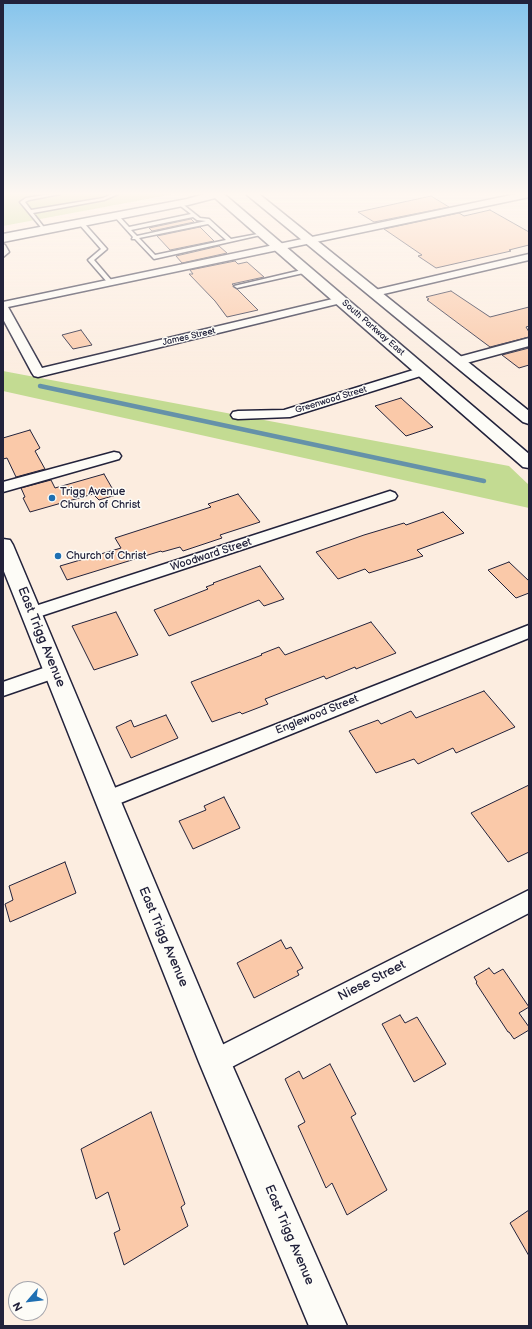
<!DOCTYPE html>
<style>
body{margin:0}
#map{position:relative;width:532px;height:1329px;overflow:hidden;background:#fcede0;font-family:"Balsamiq Sans",sans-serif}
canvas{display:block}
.frame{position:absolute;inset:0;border:4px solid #22223b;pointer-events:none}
.north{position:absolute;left:8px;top:1281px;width:40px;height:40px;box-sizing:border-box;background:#fdfcf7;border:1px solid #a5a5ac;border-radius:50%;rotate:242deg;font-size:11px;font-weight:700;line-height:16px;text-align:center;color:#22223b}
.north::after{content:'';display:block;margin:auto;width:14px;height:18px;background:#1f6fb2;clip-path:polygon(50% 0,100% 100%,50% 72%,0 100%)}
</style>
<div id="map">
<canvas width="532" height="1329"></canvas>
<div class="frame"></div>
<div class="north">N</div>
</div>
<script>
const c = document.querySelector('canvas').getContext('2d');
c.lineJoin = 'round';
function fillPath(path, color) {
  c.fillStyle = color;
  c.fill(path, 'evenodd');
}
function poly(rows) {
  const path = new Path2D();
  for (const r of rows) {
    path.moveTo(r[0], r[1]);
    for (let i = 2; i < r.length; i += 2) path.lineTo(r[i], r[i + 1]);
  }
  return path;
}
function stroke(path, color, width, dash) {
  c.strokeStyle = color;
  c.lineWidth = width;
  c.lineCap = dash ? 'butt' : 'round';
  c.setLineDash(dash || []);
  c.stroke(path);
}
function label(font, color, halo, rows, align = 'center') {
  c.font = font + ' "Balsamiq Sans",sans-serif';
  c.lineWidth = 3;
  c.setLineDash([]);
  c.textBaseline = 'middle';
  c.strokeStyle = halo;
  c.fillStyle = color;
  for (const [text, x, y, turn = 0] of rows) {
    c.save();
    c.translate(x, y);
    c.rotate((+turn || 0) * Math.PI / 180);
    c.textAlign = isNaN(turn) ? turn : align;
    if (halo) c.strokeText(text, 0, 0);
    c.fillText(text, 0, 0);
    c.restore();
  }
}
fillPath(poly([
 [3,194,174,194,3,226],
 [3,371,509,466,529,485,529,508,3,391]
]), '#c3db92');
stroke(poly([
 [40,386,484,481]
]), '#6592a9', 4.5);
const building = poly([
 [431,196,449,207,374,222,358,212,431,196],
 [490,210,529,232,529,245,509,250,511,251,436,268,418,256,422,255,384,229,459,213,464,216,490,210],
 [191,219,194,222,152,231,149,228,191,219],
 [200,227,214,241,170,250,157,236,200,227],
 [219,246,227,253,182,263,176,256,219,246],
 [235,261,238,264,247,262,264,277,232,284,258,310,227,317,215,301,189,274,193,274,190,270,235,261],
 [451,291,490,317,529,307,529,326,526,327,529,332,529,337,490,347,427,300,429,299,426,297,451,291],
 [81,330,92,345,73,349,62,335,81,330],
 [529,348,529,365,519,368,502,355,529,348],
 [401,398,433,427,406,436,375,406,401,398],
 [30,430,40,448,35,451,45,469,16,477,7,458,3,459,3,438,30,430],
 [104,474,116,495,99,500,93,494,30,512,23,498,25,497,21,488,51,480,55,488,104,474],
 [238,494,260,522,220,535,222,538,183,551,180,547,162,552,161,551,67,580,60,566,121,548,115,538,211,507,208,504,238,494],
 [443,512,464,533,417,550,423,556,369,573,365,569,338,579,316,552,364,535,404,523,406,525,443,512],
 [509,562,529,581,529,593,516,598,488,570,509,562],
 [260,566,284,599,264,606,259,600,169,636,154,610,208,589,206,587,214,584,213,583,260,566],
 [116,612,138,655,94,670,72,626,116,612],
 [371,622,396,653,356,669,355,667,326,679,324,676,265,699,268,704,242,714,240,712,212,722,191,682,262,655,261,654,279,647,285,655,371,622],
 [484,691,515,727,456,753,453,748,418,764,414,759,376,773,349,731,378,720,381,724,411,711,416,718,484,691],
 [166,715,178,738,131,758,116,727,131,720,134,727,166,715],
 [529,785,529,852,508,862,471,813,529,785],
 [224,797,240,828,193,849,179,821,206,810,204,806,224,797],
 [65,862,76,893,10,922,5,904,13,900,9,886,65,862],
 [281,940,286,949,291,947,303,968,297,971,299,975,254,998,237,963,281,940],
 [489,968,494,974,503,969,529,1007,519,1013,529,1027,529,1030,514,1039,509,1032,508,1032,476,983,477,982,474,977,489,968],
 [400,1015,405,1023,417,1017,446,1064,414,1082,382,1024,400,1015],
 [330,1064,356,1114,351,1117,387,1190,347,1215,332,1183,326,1188,318,1170,298,1126,305,1122,285,1079,299,1071,303,1079,330,1064],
 [151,1112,185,1204,181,1207,188,1226,124,1265,114,1233,120,1230,108,1192,96,1199,81,1149,151,1112],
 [529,1210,529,1256,510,1223,529,1210]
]);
fillPath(building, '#fac9a9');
stroke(building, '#22223b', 1);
const service = poly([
 [50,194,60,194,29,200,25,202,31,210,103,198,112,194,118,194,104,200,33,213,46,230,44,231,20,202,26,198,50,194],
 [180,202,200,218,209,219,231,239,263,233,265,234,154,259,135,239,132,239,133,237,114,216,118,215,129,227,191,214,178,204,180,202],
 [193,217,197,220,206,221,137,236,131,230,193,217],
 [208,224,226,240,155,255,139,238,208,224],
 [79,222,83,222,107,249,94,260,112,281,112,283,108,283,88,260,101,249,79,224,79,222],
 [3,244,5,245,9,252,3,257,3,244],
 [306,269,308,270,308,272,237,288,234,286,306,269]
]);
const minor = poly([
 [516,194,529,194,529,197,8,307,42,368,341,297,345,298,347,300,341,303,38,377,34,376,32,373,3,319,3,302,516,194],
 [529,254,529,260,375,296,370,293,375,290,529,254],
 [529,338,529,346,459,365,455,364,453,361,455,358,529,338],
 [423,367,427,368,429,371,427,374,290,417,238,419,233,418,231,415,233,412,238,411,284,410,423,367],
 [114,452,119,453,121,456,119,459,3,492,3,482,114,452],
 [390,491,395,493,397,496,395,499,38,617,32,619,26,617,23,613,26,609,390,491],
 [529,625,529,638,113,806,106,809,99,806,96,800,99,794,529,625],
 [55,664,61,666,64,671,61,676,3,696,3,682,55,664],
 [529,890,529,913,224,1071,215,1075,206,1071,202,1062,206,1053,529,890]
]);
const tertiary = poly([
 [3,539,10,540,13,545,226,1051,347,1326,309,1326,199,1062,3,569,3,539]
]);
const primary = poly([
 [204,194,224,194,529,454,529,468,523,467,215,198,188,205,3,242,3,234,187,199,204,194],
 [246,194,259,194,529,411,529,424,523,422,246,194]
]);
stroke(service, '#22223b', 3);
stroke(minor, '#22223b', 3);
stroke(tertiary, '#22223b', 3);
stroke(primary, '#22223b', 3);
fillPath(service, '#fdfcf7');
fillPath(minor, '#fdfcf7');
fillPath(tertiary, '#fdfcf7');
fillPath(primary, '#fdfcf7');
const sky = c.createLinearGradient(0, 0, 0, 380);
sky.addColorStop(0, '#85c4ec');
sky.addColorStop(0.51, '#fef7f1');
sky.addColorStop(1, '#fef7f100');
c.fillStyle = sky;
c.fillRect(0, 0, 532, 380);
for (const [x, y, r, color] of [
 [52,498,4,"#1f6fb2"],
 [58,556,4,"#1f6fb2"]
]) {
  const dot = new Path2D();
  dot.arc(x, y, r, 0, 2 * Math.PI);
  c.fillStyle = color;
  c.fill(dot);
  stroke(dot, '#fdfcf7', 1.5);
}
label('9px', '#22223b', '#fdfcf7', [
 ["South Parkway East",373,328,41],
 ["James Street",189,337,-13],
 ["Greenwood Street",331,400,-17]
]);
label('11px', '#22223b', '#fdfcf7', [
 ["Trigg Avenue",60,492],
 ["Church of Christ",60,505],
 ["Church of Christ",66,556]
], 'left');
label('11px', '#22223b', '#fdfcf7', [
 ["Woodward Street",211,555,-18],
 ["Englewood Street",317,715,-22]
]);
label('13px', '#22223b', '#fdfcf7', [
 ["East Trigg Avenue",41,637,68],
 ["East Trigg Avenue",163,937,67],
 ["Niese Street",372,981,-27],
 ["East Trigg Avenue",289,1235,67]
]);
</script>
